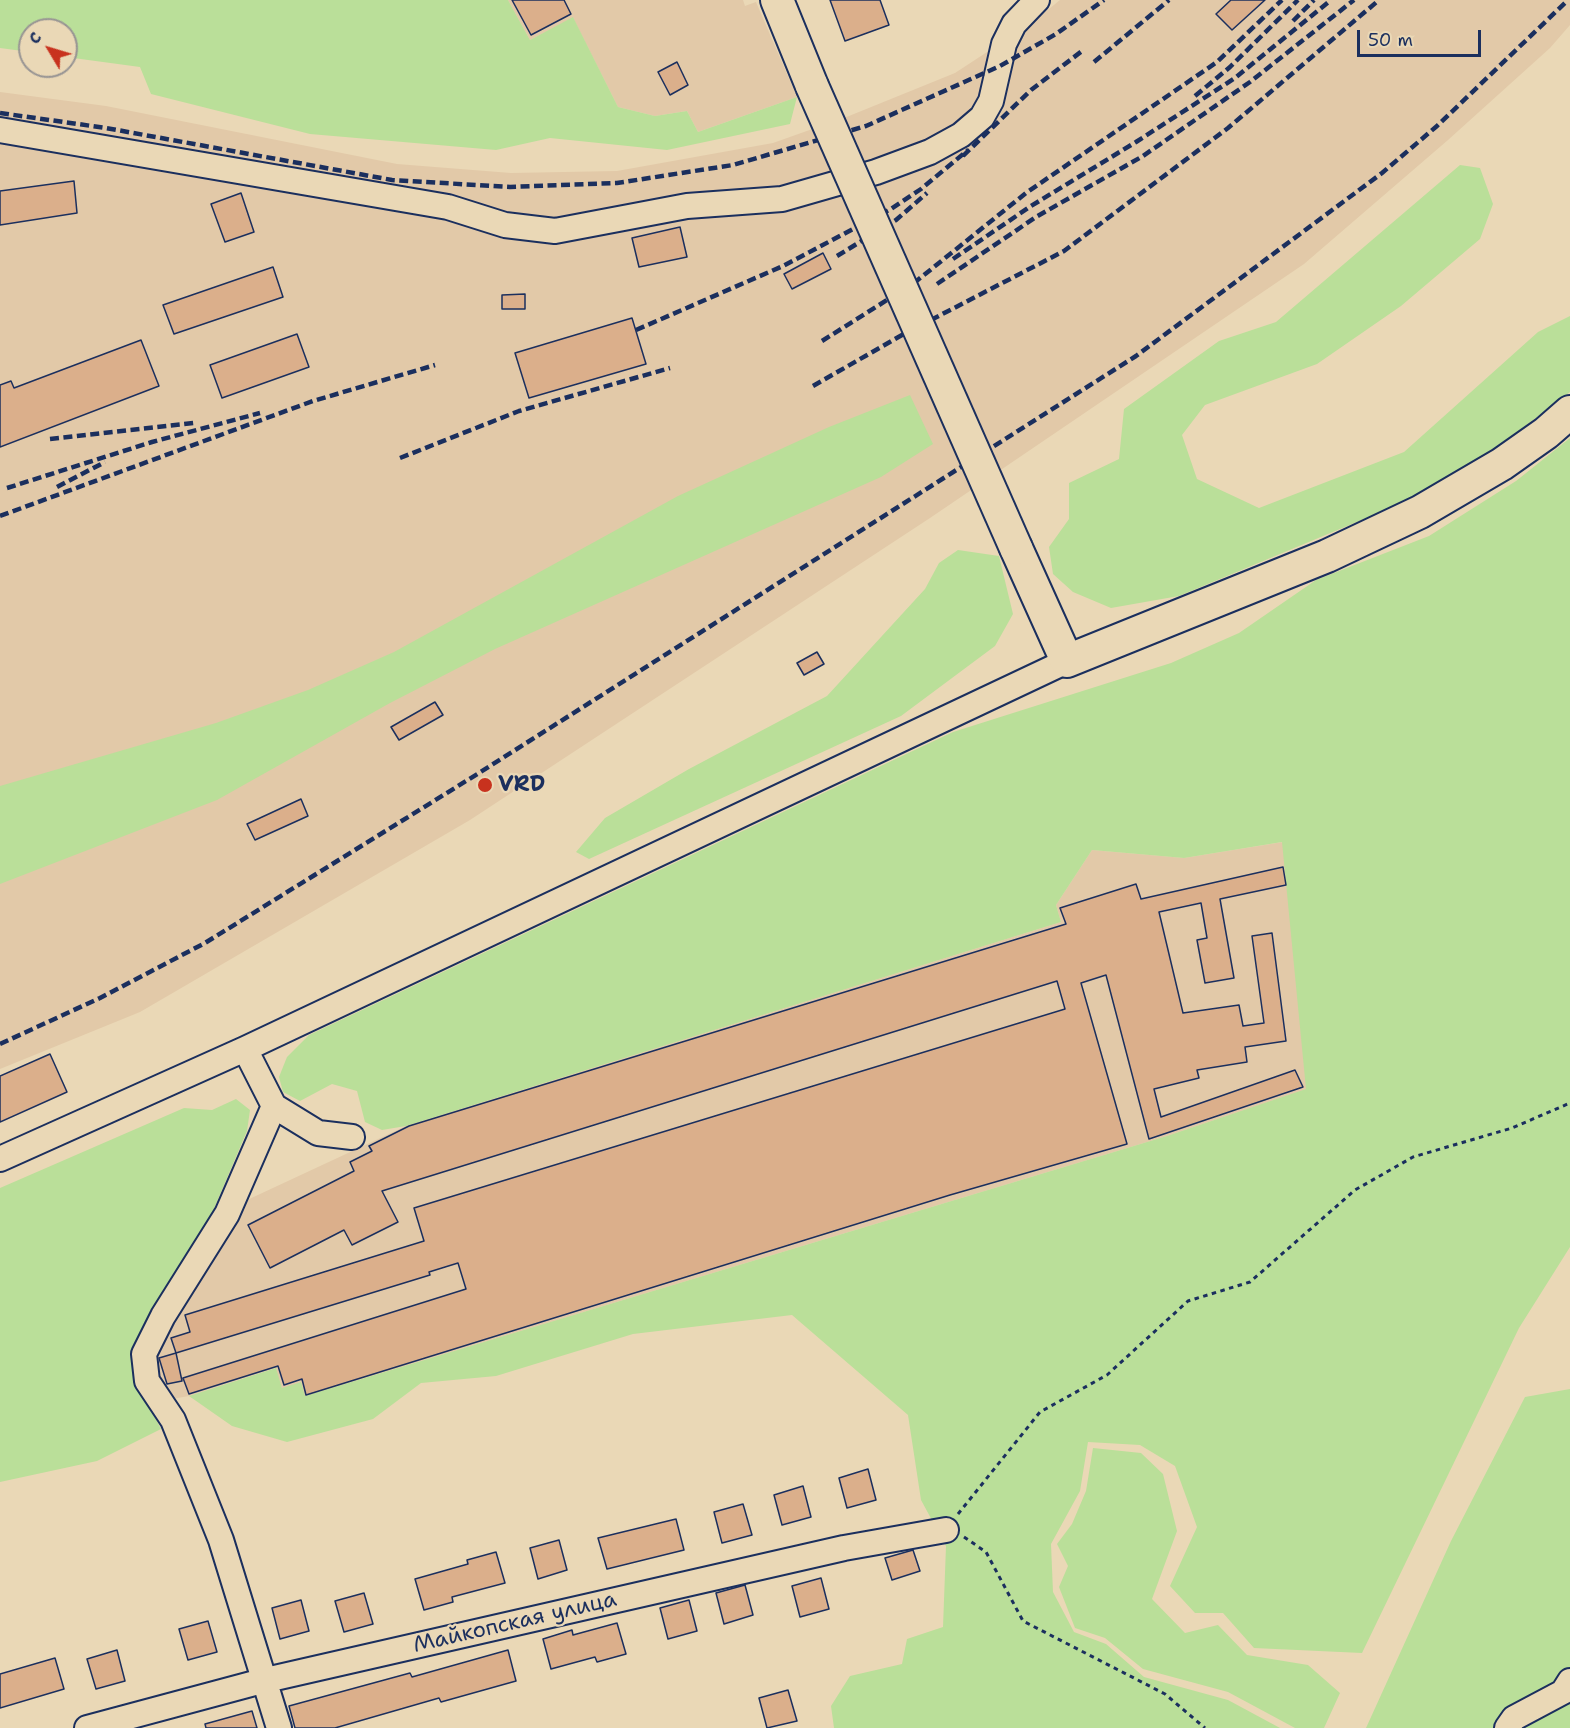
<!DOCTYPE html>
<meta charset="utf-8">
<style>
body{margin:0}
#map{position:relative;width:1570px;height:1728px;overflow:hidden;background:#ead8b6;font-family:"Shantell Sans",sans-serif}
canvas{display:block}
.north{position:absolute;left:18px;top:18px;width:60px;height:60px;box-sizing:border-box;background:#ead8b6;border:2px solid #979493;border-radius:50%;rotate:308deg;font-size:16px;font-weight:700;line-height:24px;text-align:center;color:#1b2f5e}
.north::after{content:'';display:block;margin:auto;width:21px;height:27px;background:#c8321e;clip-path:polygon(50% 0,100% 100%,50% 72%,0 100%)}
.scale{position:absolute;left:1357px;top:30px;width:124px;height:27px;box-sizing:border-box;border:3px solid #1b2f5e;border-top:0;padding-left:8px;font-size:18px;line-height:21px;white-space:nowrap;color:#1b2f5e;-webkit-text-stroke:4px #ead8b6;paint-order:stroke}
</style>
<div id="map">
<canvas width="1570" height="1728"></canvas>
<div class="north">С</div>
<div class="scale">50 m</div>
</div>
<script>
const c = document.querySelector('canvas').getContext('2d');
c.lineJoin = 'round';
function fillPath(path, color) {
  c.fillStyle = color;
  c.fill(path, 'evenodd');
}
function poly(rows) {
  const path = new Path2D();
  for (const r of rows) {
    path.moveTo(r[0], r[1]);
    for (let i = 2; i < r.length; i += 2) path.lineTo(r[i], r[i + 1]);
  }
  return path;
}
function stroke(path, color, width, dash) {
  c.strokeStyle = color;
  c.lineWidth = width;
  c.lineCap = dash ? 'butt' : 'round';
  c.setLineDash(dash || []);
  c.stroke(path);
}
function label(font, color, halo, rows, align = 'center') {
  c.font = font + ' "Shantell Sans",sans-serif';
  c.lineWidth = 4.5;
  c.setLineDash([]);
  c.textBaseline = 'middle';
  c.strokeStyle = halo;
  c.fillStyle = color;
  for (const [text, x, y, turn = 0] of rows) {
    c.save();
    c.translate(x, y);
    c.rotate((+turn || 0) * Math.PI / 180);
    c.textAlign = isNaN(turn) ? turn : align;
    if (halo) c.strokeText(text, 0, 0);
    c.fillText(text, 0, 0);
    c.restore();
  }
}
fillPath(poly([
 [508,0,743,0,745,6,756,2,797,97,698,132,687,111,655,116,618,107,573,18,530,40],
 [1060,0,1570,0,1570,25,1550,48,1448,140,1304,264,930,518,470,820,140,1012,0,1069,0,92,106,106,397,164,511,173,617,171,773,143,849,116,955,73,1033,22],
 [1283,842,1307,1089,1167,1136,305,1396,282,1388,275,1368,189,1396,166,1400,151,1355,245,1201,406,1126,1061,922,1056,905,1092,850,1184,858]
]), '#e2c9a8');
fillPath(poly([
 [0,0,508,0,530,40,573,17,618,107,655,116,687,111,698,132,797,97,790,124,667,150,550,138,496,150,310,134,151,94,140,67,66,57,66,30,30,30,30,52,0,48],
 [1460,165,1480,168,1493,204,1480,239,1401,306,1317,364,1205,405,1182,435,1197,479,1259,508,1404,452,1538,332,1570,316,1570,392,1488,454,1412,499,1179,596,1111,608,1073,592,1053,574,1049,547,1069,519,1069,483,1119,459,1124,409,1219,341,1276,322],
 [910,395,933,444,881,477,495,649,390,703,217,800,0,884,0,786,216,723,308,690,394,652,678,496,829,427],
 [1570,438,1570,1247,1519,1328,1362,1653,1254,1648,1223,1613,1195,1613,1170,1586,1197,1527,1175,1466,1140,1445,1088,1442,1080,1491,1051,1544,1053,1592,1074,1632,1106,1644,1144,1677,1228,1700,1280,1728,834,1728,831,1706,850,1676,902,1664,907,1639,943,1627,946,1546,921,1500,908,1415,792,1315,633,1334,496,1376,421,1383,373,1419,287,1442,232,1426,189,1396,276,1368,282,1388,301,1382,305,1396,1167,1136,1306,1089,1282,842,1184,858,1092,850,1056,905,1061,922,406,1126,382,1130,365,1122,357,1091,332,1084,300,1101,283,1092,279,1077,287,1057,309,1035,953,732,1171,663,1239,633,1316,580,1429,536,1516,481],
 [958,550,999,556,1013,614,995,646,901,716,589,859,576,852,605,818,689,769,827,696,925,589,939,563],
 [236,1099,250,1110,247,1131,210,1218,133,1349,146,1400,161,1429,97,1461,0,1482,0,1188,184,1108,212,1110],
 [1570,1389,1570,1728,1366,1728,1451,1541,1525,1397],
 [1093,1448,1141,1453,1163,1474,1177,1531,1152,1599,1185,1633,1218,1625,1247,1655,1308,1665,1340,1693,1324,1728,1295,1728,1228,1692,1143,1669,1105,1638,1075,1628,1059,1587,1068,1566,1057,1544,1072,1524,1086,1491]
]), '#badf99');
const building = poly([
 [512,0,564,0,571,14,531,35,512,0],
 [830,0,880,0,889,25,845,41,830,0],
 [1231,0,1265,0,1232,30,1216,14,1231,0],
 [677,62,688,85,670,95,658,72,677,62],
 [74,181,77,213,0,225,0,191,74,181],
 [241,193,254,232,225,242,211,204,241,193],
 [680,227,687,257,639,267,632,238,680,227],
 [823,253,831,269,792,289,784,274,823,253],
 [273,267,283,297,174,334,163,305,273,267],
 [525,294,525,309,502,309,502,295,525,294],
 [632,318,646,364,529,398,515,353,632,318],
 [297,334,309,367,222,398,210,365,297,334],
 [141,340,159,386,0,447,0,385,11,381,14,388,141,340],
 [817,652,824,664,804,675,797,663,817,652],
 [435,702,443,715,399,740,391,727,435,702],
 [301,799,308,816,255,840,247,824,301,799],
 [1283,867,1286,885,1220,899,1234,978,1205,983,1197,940,1207,938,1201,903,1159,912,1183,1013,1239,1005,1243,1026,1264,1023,1252,936,1272,933,1286,1041,1245,1047,1247,1062,1197,1070,1199,1078,1154,1089,1161,1117,1295,1070,1303,1087,1149,1139,1106,975,1081,983,1127,1144,950,1195,306,1395,302,1379,284,1385,278,1366,189,1394,183,1378,466,1289,458,1263,429,1272,430,1275,176,1353,171,1338,190,1332,185,1315,424,1241,414,1208,1065,1009,1057,981,382,1191,398,1222,352,1245,344,1230,270,1268,248,1225,354,1171,350,1162,372,1151,369,1146,409,1126,1066,924,1060,908,1136,884,1141,899,1283,867],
 [50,1054,67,1092,0,1122,0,1076,50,1054],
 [176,1353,182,1381,167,1384,159,1358,176,1353],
 [868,1469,876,1500,847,1508,839,1478,868,1469],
 [803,1486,811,1517,782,1525,774,1495,803,1486],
 [743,1504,752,1535,722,1543,714,1512,743,1504],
 [676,1519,684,1550,607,1569,598,1538,676,1519],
 [559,1540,567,1570,538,1579,530,1548,559,1540],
 [913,1550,920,1571,892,1580,885,1558,913,1550],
 [496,1552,505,1583,452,1597,453,1602,424,1610,415,1579,468,1564,467,1560,496,1552],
 [821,1578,829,1609,800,1617,792,1586,821,1578],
 [745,1585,753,1615,724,1624,716,1593,745,1585],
 [364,1593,373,1624,344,1632,335,1601,364,1593],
 [301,1600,309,1631,280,1639,272,1608,301,1600],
 [689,1600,697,1631,668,1639,660,1608,689,1600],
 [208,1621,217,1652,188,1660,179,1629,208,1621],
 [617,1623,626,1654,597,1662,595,1657,551,1669,543,1639,572,1630,573,1635,617,1623],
 [117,1650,125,1681,96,1689,87,1659,117,1650],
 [508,1650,516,1681,441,1702,439,1698,335,1728,295,1728,289,1706,410,1673,412,1677,508,1650],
 [55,1658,64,1689,0,1708,0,1674,55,1658],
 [788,1690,797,1721,767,1728,759,1698,788,1690],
 [252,1711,257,1728,206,1728,205,1724,252,1711]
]);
fillPath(building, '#dbaf8b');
stroke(building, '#1b2f5e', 1.5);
const minor = poly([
 [0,130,448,207,505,225,555,231,687,206,782,199,876,172,930,152,961,135,982,117,991,101,1004,44,1014,24,1037,0],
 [245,1049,274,1106,227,1214,163,1316,144,1354,147,1381,173,1420,221,1540,279,1728],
 [274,1106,318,1133,352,1137],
 [0,1159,245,1049,1067,661],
 [87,1728,266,1680,844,1548,946,1530],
 [1507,1728,1514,1718,1563,1692,1570,1681]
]);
const major = poly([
 [777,0,812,86],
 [1016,548,1067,661,1327,556,1420,512,1502,464,1546,433,1570,412]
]);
stroke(minor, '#1b2f5e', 28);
stroke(major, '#1b2f5e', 36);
stroke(poly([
 [958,1514,1040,1412,1107,1375,1188,1301,1250,1282,1355,1190,1413,1157,1512,1128,1570,1103],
 [964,1537,986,1552,1023,1621,1165,1694,1205,1728]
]), '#1b2f5e', 3, [4.5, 4.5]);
stroke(minor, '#ead8b6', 24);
stroke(major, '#ead8b6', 32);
stroke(poly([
 [1293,21,1314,0],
 [1094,62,1169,0],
 [1195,96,1230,67,1298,0],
 [0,113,106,128,392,180,510,187,617,183,733,165,866,126,1000,66,1056,34,1104,0],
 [963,156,1031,90,1082,51],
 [837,256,896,220,927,193],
 [953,259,1031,206,1136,142,1235,78,1331,0],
 [937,284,1036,217,1143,156,1250,82,1354,0],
 [636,330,783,266,891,209,921,189,968,150],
 [822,341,914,283,1026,193,1217,62,1282,0],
 [813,386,902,335,1064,251,1228,128,1379,0],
 [50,439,194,423],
 [400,458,519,411,670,368],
 [57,487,105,462],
 [7,488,152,442,260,413],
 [0,516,313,401,435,365],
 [0,1044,100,998,205,943,479,773,1136,356,1382,173,1437,126,1568,0]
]), '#1b2f5e', 4.5, [9, 4.5]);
const majorBridge = poly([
 [812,86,1016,548]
]);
stroke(majorBridge, '#1b2f5e', 36, []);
stroke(majorBridge, '#ead8b6', 32);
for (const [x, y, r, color] of [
 [485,785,8,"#c8321e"]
]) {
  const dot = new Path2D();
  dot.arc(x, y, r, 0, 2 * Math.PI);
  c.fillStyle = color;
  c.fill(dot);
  stroke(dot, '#ead8b6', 2);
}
label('bold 22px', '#1b2f5e', '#ead8b6', [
 ["VRD",498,785]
], 'left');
label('22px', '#1b2f5e', '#ead8b6', [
 ["Майкопская улица",515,1623,-13]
]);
</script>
